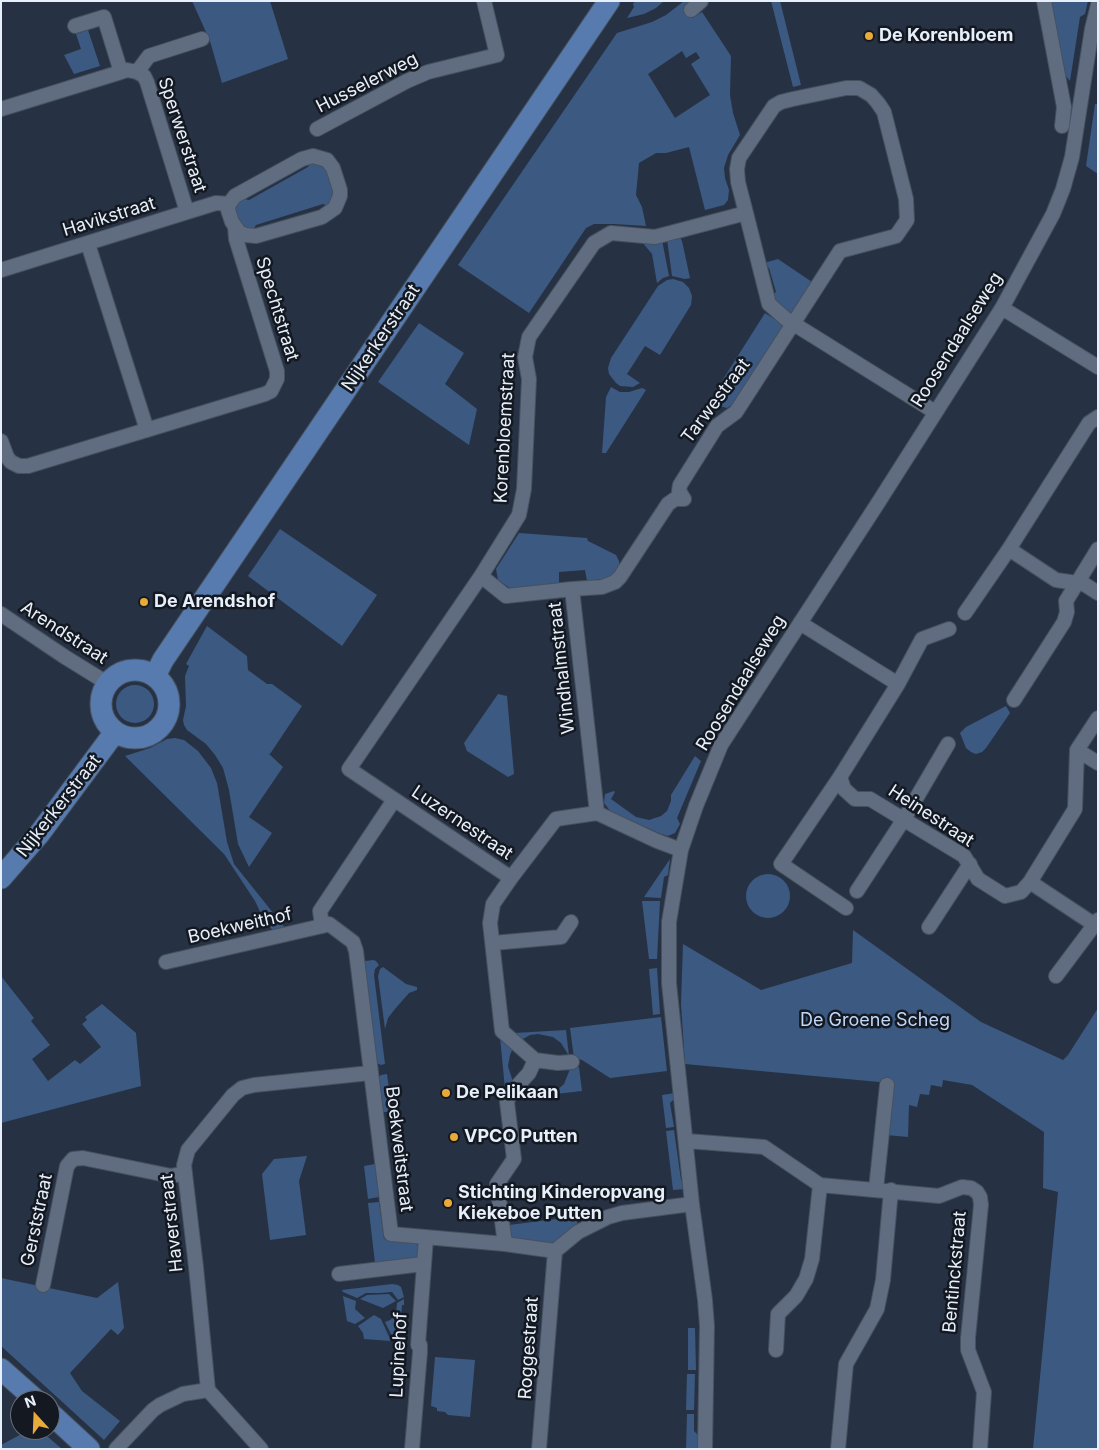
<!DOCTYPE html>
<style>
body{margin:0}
#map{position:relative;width:1099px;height:1450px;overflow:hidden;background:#263243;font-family:Inter,sans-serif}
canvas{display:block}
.frame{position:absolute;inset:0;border:2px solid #e7effa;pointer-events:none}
.north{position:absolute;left:10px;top:1390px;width:50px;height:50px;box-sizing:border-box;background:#141921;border:1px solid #686f78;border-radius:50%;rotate:340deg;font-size:14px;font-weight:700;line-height:20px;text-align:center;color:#e7effa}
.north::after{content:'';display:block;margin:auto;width:18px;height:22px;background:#eaaa39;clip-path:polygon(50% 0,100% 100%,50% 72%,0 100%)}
</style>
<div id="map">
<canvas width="1099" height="1450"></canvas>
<div class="frame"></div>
<div class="north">N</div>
</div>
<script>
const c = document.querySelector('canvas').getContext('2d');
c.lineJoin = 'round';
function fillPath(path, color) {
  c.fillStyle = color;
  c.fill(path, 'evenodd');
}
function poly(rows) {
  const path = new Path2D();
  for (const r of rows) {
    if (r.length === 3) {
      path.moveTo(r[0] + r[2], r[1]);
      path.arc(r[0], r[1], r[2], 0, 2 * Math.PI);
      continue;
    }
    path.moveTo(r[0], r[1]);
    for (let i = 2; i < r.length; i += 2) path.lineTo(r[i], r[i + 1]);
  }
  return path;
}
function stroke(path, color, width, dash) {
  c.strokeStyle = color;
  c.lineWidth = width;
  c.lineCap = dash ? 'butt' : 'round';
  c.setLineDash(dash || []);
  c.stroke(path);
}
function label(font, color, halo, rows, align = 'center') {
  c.font = font + ' Inter,sans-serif';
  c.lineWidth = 5;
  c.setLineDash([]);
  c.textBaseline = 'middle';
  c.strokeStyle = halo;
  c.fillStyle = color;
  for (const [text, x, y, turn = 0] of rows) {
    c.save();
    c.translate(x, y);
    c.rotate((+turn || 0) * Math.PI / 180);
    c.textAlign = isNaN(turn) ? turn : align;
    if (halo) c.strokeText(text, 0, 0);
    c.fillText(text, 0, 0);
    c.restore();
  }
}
fillPath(poly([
 [192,1,270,1,288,59,222,83,210,41],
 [635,1,664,1,656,8,644,14,627,18,634,7,633,4],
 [684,1,690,1,685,7,692,18,702,12,731,56,730,95,733,113,740,135,728,155,724,168,725,178,729,190,728,200,724,205,705,210,689,147,666,153,656,153,639,163,636,195,642,207,646,226,614,224,594,224,586,228,529,313,458,265,617,33,652,22,666,15],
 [682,51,686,58,696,52,700,58,691,64,710,95,675,118,648,74],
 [771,1,780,1,801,85,793,87],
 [1048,1,1088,1,1085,14,1080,17,1070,81,1061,70],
 [88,30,100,66,74,74,64,55,81,49,76,34],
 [1095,104,1098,104,1098,174,1086,166],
 [311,161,318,162,326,167,334,194,328,206,323,204,256,225,253,230,243,227,235,213,237,203,241,198,249,200,308,167],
 [679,236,682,241,690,278,685,279,672,276,667,239],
 [662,240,669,276,663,278,657,283,652,254,642,242],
 [778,259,812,282,791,314,772,301,771,296,776,292,769,268,765,266,764,263],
 [673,279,683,282,689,288,692,296,691,305,660,355,645,346,627,374,640,383,633,387,620,386,616,383,609,374,608,368,611,358,658,286,667,280],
 [765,313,782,324,782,328,735,403,727,408,719,406,715,399,715,392],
 [419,323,464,353,445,384,477,409,469,445,378,382],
 [611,387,620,392,629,392,642,388,646,390,606,453,602,453,606,397],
 [280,529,377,595,342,646,248,576],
 [519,533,587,538,588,541,616,555,619,561,619,568,610,578,587,581,585,570,559,572,559,583,511,589,498,580,496,569],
 [207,626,247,656,248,670,267,684,272,684,302,706,270,754,268,753,283,767,249,817,272,833,249,867,238,844,229,790,223,768,215,755,206,744,187,730,184,725,183,720,186,706,185,676,189,666,186,664],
 [135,704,19],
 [498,694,507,696,514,774,508,777,467,751,464,743],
 [1006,706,1010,713,986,748,982,752,976,754,971,752,966,748,960,733,966,727],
 [175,738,184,740,198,751,211,768,217,783,227,842,234,864,286,929,274,932,263,918,255,901,224,854,125,756,150,748,167,739],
 [695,756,701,761,677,818,680,824,675,833,668,836,661,834,611,812,604,803,605,794,614,791,615,792,611,799,636,817,649,820,661,816,667,811,671,801,671,795],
 [670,859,668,875,664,877,661,898,644,897],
 [768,896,22],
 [642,901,660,901,657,959,649,959],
 [853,930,981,1022,1063,1060,1068,1055,1098,1008,1098,1449,1033,1449,1058,1192,1043,1188,1044,1132,972,1085,943,1080,942,1087,931,1085,929,1095,920,1094,917,1107,909,1105,908,1137,886,1135,890,1083,685,1064,681,1004,683,944,761,990,852,963],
 [373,960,376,961,379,965,375,969,374,975,385,1064,381,1065,374,1062,363,964,365,961],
 [383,967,406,984,417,987,417,990,409,993,395,1009,388,1018,385,1029,378,976,380,969],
 [657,968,660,1014,653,1015,649,969],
 [1,976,34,1018,31,1021,50,1045,32,1059,48,1081,75,1060,80,1064,101,1047,82,1024,87,1020,85,1017,102,1004,136,1033,141,1086,1,1123],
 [661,1017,667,1071,610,1078,582,1060,574,1058,570,1028],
 [566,1030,569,1056,561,1043,553,1037,538,1034,530,1035,521,1040,514,1033],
 [500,1037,513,1048,510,1055,508,1066,513,1082,505,1089],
 [579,1067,582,1091,547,1095,554,1093,564,1084,570,1069],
 [387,1074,392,1112,380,1112,376,1080,381,1075],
 [675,1093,675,1098,670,1103,674,1127,666,1128,662,1095],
 [674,1130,681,1180,685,1184,686,1189,673,1190,666,1131],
 [307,1156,299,1181,306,1235,270,1240,262,1174,274,1159],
 [375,1164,379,1197,368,1199,364,1166],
 [379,1202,384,1239,416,1243,420,1248,417,1257,375,1263,368,1203],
 [579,1216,576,1227,553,1245,513,1239,510,1236,509,1225],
 [1,1278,97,1298,118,1282,124,1328,118,1335,111,1329,70,1373,82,1391,120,1421,104,1440,1,1346],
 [392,1284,398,1285,401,1287,404,1297,398,1300,392,1292,379,1293,366,1293,357,1298,343,1292,342,1290],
 [389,1294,396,1301,383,1308,360,1299,367,1295],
 [343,1296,356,1301,355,1309,365,1318,355,1324,347,1321],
 [404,1299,404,1305,402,1305,399,1342,395,1342,385,1322,390,1320,396,1315,397,1303],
 [374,1315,381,1319,391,1341,364,1339,363,1333,358,1326],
 [688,1328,695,1328,696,1370,688,1370],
 [435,1357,475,1360,470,1417,448,1415,445,1412,437,1411,437,1408,431,1406],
 [687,1374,695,1374,694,1410,686,1410],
 [687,1414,694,1414,694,1431,700,1437,700,1449,686,1449],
 [29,1430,40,1430,62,1449,1,1449,1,1445]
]), '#3c5982');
const street = poly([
 [1044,1,1064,107,1062,126],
 [691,10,701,1],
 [75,26,104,17,121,72],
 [137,72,149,56,202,39],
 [1,109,121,72,127,70,137,72,144,76,147,82,187,212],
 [317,129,407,81,428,72,497,55,484,1],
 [313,156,327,160,333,168,340,190,340,196,335,208,322,217,256,236,245,235,239,232,232,222,228,210,229,204,235,196,302,159,313,156],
 [88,244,147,430],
 [1,270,216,203,229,204],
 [1002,308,1098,367],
 [1098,417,1089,423,1009,549,1056,580,1084,584,1098,593],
 [1,441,7,457,11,462,19,466,28,466,265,394,271,391,277,379,277,371,236,239,235,227],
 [684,499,679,491,680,485,717,426,736,412,840,251,896,236,907,220,906,199,884,112,878,103,871,95,859,88,846,88,793,99,781,102,774,106,739,158,737,169,738,182,746,213],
 [481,576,506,596,572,589,597,813],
 [572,589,602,587,615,582,620,577,668,504,675,499,684,499],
 [965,613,1009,549],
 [1,614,65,657,107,683],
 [800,623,898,684,840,777,844,789,855,799,870,799,964,856,978,879,1005,896,1021,892,1030,882,1075,809,1077,750,1098,718],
 [898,684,922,639,949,629],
 [1014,700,1064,622,1067,612,1066,601,1098,549],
 [1077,750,1098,763],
 [840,777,781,864,846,908],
 [394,800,320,911,322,926,329,924,353,942,356,951,391,1234,505,1244,555,1251,578,1232,608,1217,622,1213,692,1204],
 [681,850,657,841,597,813,556,819,511,878,349,769,481,576,519,515,524,489,529,379,525,357,529,337,594,243,611,233,655,237,746,213,769,304,786,319,935,412],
 [511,878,493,904,490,923,502,1031,535,1060,558,1063,572,1062],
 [1030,882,1095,925],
 [857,891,904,819,948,744],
 [929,927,970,864],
 [493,943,561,937,571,922],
 [166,962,322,926],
 [1056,976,1098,920],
 [687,1141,764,1147,820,1185,939,1196,962,1187,971,1188,977,1192,980,1197,981,1205,968,1338,968,1350,984,1392,980,1449],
 [876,1189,887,1085],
 [505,1244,497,1184,514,1159,507,1102,510,1094,529,1073,535,1060],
 [339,1274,423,1264],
 [43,1285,67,1166,73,1159,83,1158,171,1176,185,1173],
 [776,1350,778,1314,796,1296,806,1279,812,1259,820,1185],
 [208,1390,261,1449],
 [116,1449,153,1410,160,1405,183,1394,208,1390,196,1267,184,1165,188,1150,233,1095,242,1088,254,1085,370,1073],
 [412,1449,420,1352,420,1345,418,1345,426,1238],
 [539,1449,555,1251],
 [705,1449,707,1326,705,1300,692,1204,669,983,669,922,681,850,696,806,721,745,878,503,1002,308,1053,214,1063,189,1072,157,1092,29,1098,5],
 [838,1449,846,1364,877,1309,883,1280,891,1190]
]);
const primary = poly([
 [135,704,34],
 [155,676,163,660,609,1],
 [1,878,40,833,115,732],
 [1,1369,36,1400],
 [50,1413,89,1449]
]);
stroke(street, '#46515f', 16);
stroke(primary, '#46515f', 23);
stroke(street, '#606d81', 14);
stroke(primary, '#577baf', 21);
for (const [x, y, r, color] of [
 [869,36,5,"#eaaa39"],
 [144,602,5,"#eaaa39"],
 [446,1093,5,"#eaaa39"],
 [454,1137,5,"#eaaa39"],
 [448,1203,5,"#eaaa39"]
]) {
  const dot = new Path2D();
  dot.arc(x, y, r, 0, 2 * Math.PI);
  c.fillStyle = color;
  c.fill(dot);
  stroke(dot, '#141921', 2);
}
label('bold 18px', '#e7effa', '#141921', [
 ["De Korenbloem",879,36],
 ["De Arendshof",154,602],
 ["De Pelikaan",456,1093],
 ["VPCO Putten",464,1137],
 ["Stichting Kinderopvang",458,1193],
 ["Kiekeboe Putten",458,1214]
], 'left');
label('18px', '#e7effa', '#141921', [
 ["Husselerweg",367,83,-27],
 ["Sperwerstraat",182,135,72],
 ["Havikstraat",109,217,-17],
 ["Spechtstraat",277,309,73],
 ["Nijkerkerstraat",381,338,-56],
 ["Roosendaalseweg",957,340,-58],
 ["Tarwestraat",716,401,-53],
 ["Korenbloemstraat",505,428,-87],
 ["Arendstraat",64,633,33],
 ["Windhalmstraat",562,668,-96],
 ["Roosendaalseweg",741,683,-59],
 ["Nijkerkerstraat",59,806,-52],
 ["Heinestraat",931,816,33],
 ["Luzernestraat",462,823,34],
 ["Boekweithof",240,926,-13],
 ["Boekweitstraat",399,1149,83],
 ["Gerststraat",37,1220,-78],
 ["Haverstraat",172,1223,-96],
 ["Bentinckstraat",955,1272,-85],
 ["Roggestraat",529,1348,-86],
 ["Lupinehof",399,1355,-87]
]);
label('18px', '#bfd7f9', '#141921', [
 ["De Groene Scheg",875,1021]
]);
</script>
